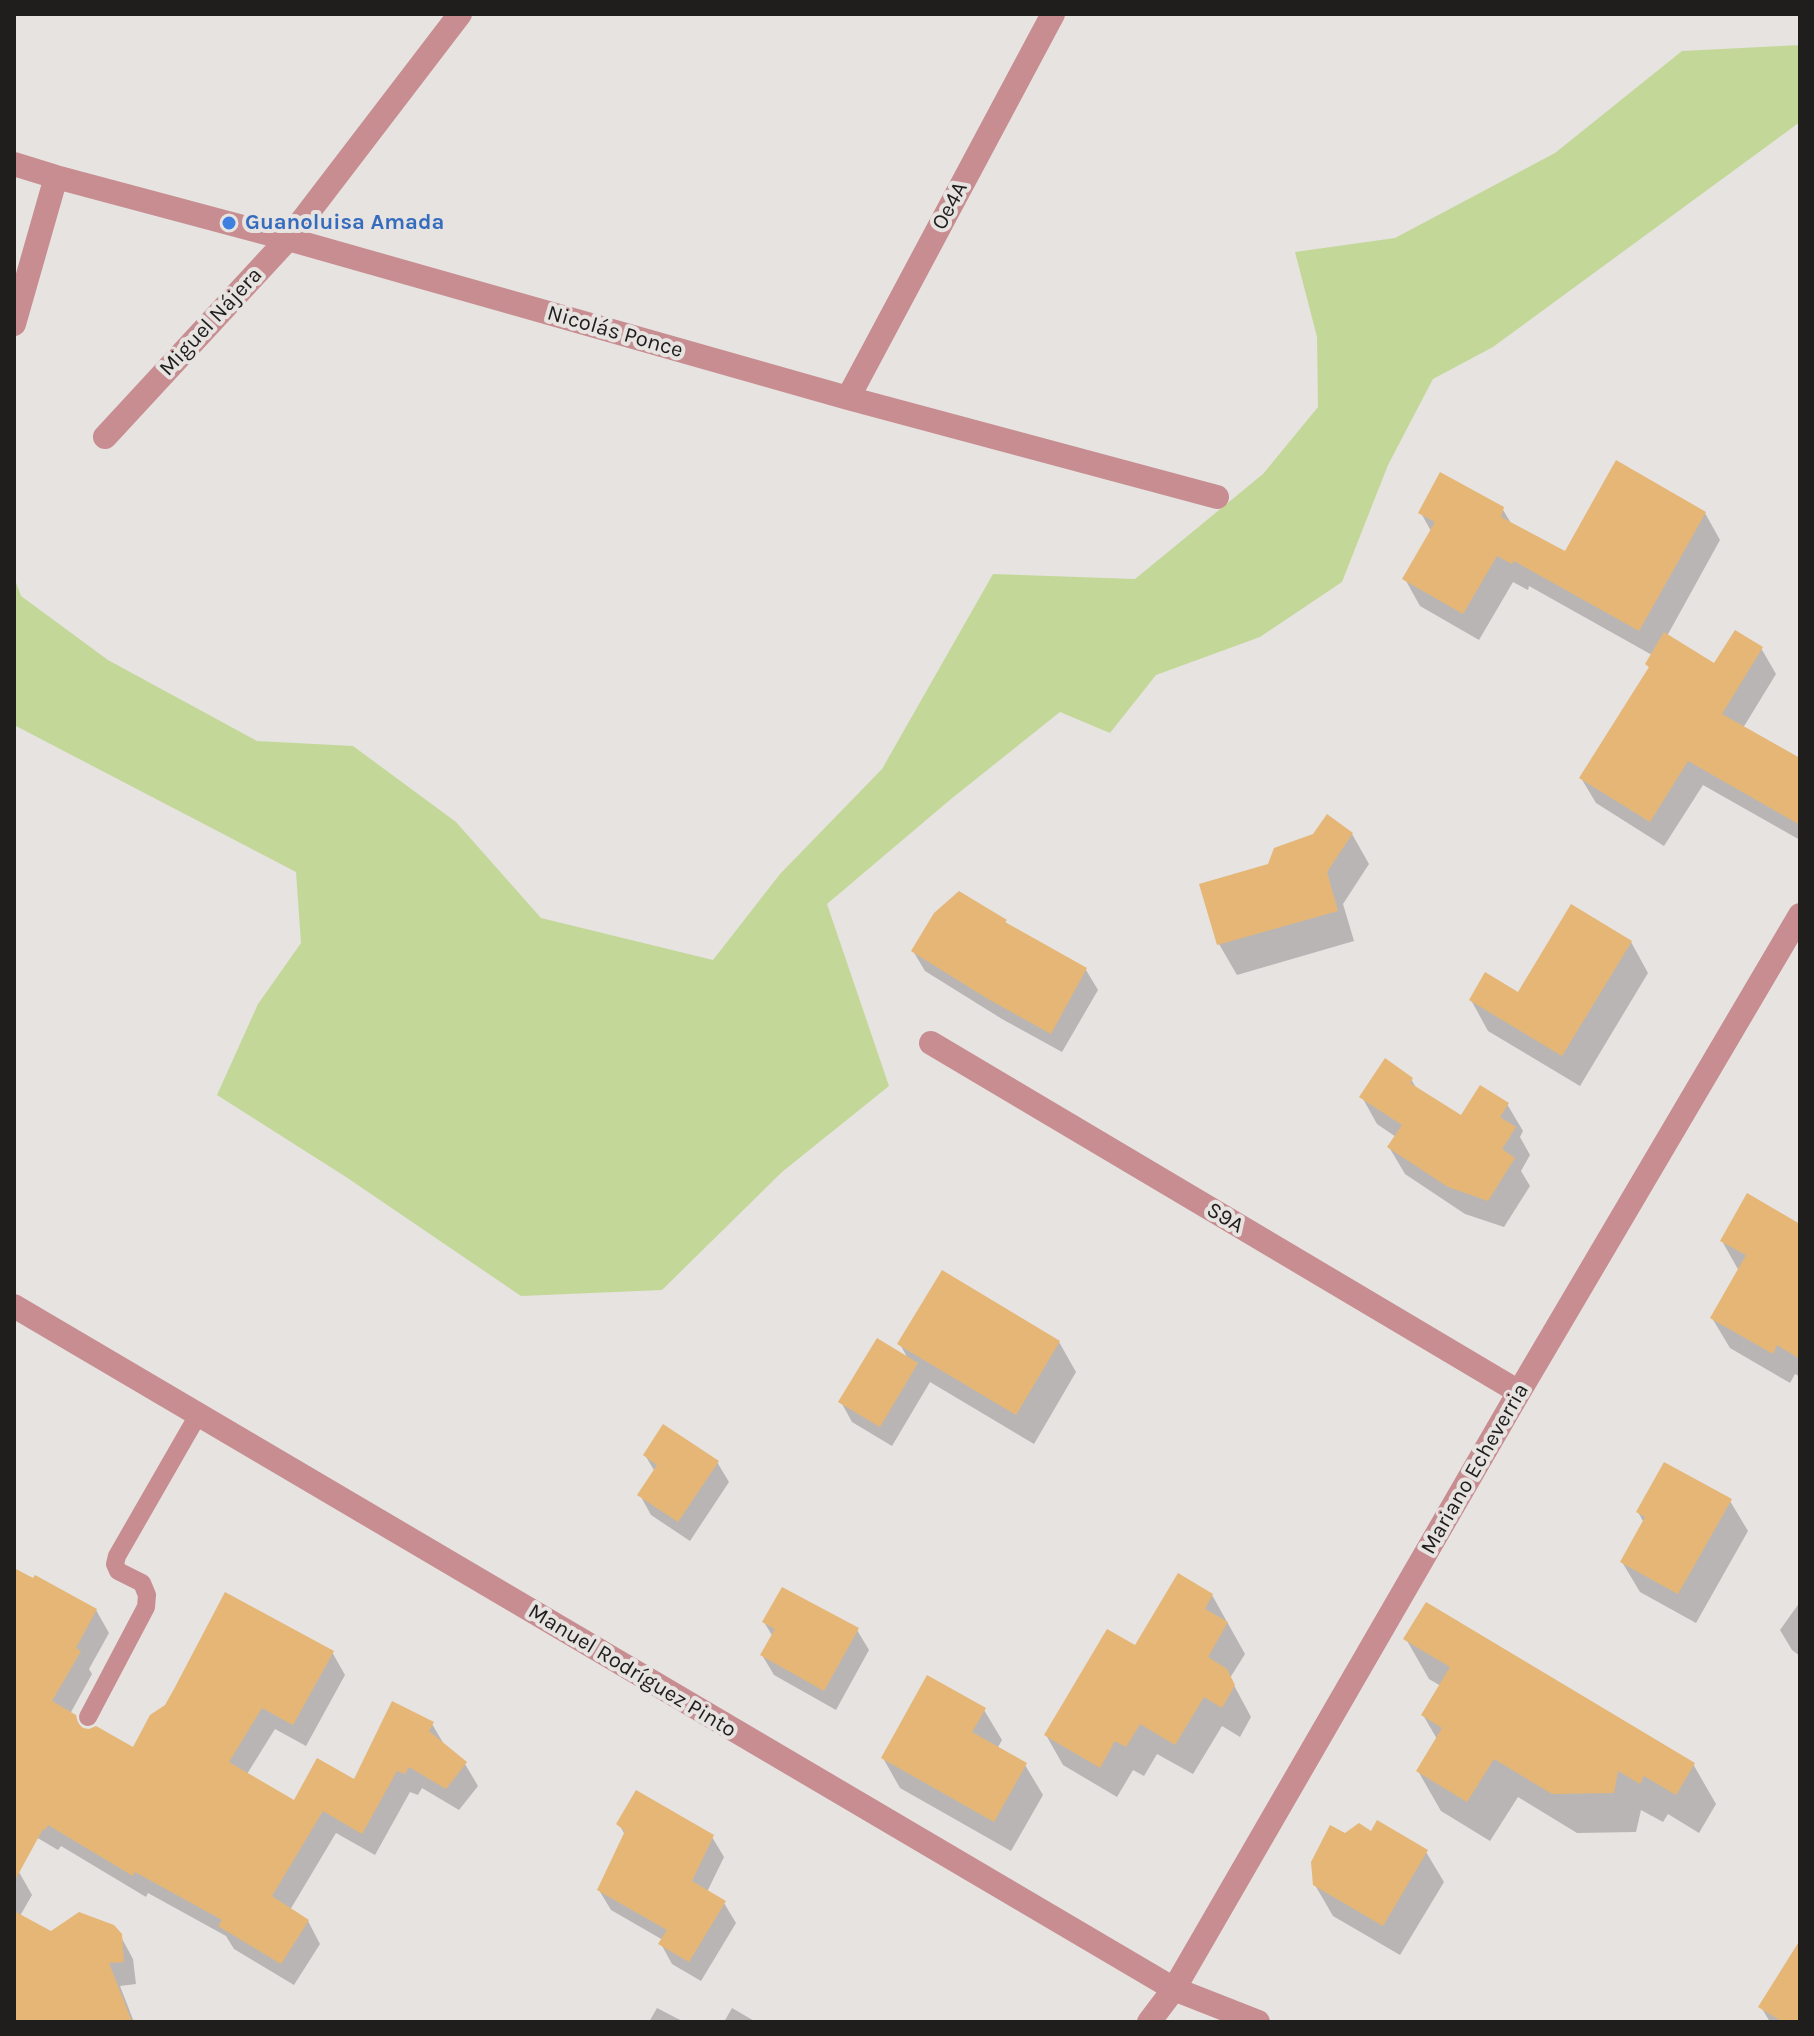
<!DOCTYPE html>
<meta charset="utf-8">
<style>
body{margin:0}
#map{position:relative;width:1814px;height:2036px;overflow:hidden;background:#e6e3e1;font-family:Karla,sans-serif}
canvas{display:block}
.frame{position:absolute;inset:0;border:16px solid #1f1e1d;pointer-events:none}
</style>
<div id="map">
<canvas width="1814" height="2036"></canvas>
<div class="frame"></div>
</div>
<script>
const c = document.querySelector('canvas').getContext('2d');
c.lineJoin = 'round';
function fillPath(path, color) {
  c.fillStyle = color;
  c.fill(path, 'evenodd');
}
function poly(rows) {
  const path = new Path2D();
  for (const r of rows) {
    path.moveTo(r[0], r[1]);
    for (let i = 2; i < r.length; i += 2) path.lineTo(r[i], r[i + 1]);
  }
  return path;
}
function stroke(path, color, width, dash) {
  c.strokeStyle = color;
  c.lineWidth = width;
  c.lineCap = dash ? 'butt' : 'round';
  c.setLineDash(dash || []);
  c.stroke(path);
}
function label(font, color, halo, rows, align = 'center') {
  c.font = font + ' Karla,sans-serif';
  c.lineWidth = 8;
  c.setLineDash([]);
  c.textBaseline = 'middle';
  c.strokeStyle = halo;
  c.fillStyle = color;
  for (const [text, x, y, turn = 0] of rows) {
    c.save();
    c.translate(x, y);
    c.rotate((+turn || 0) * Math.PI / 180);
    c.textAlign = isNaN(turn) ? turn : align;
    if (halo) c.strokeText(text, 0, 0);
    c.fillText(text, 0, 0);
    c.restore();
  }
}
fillPath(poly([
 [1800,45,1800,122,1493,347,1433,379,1388,465,1342,582,1260,637,1156,675,1110,733,1060,712,951,799,827,904,889,1086,782,1172,662,1290,521,1296,346,1177,217,1095,258,1004,301,943,296,872,14,725,14,577,21,596,108,660,257,741,353,746,456,822,541,918,713,960,780,874,882,769,993,574,1135,579,1263,474,1318,407,1317,337,1295,252,1395,238,1555,153,1682,51]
]), '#c3d898');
fillPath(poly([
 [1502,508,1512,525,1565,554,1705,513,1720,540,1667,636,1715,666,1761,648,1776,674,1743,728,1800,760,1800,840,1703,785,1664,846,1596,803,1581,778,1650,669,1647,664,1652,655,1529,586,1528,590,1513,582,1479,640,1420,606,1405,579,1431,531,1421,513],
 [1352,834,1369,864,1343,904,1354,941,1237,975,1219,944,1202,885,1270,865],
 [1005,921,1008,926,1086,970,1098,990,1062,1052,1002,1019,925,971,913,951],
 [1631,942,1648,973,1580,1086,1488,1031,1471,1000,1519,994],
 [1411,1079,1418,1091,1461,1118,1507,1104,1523,1131,1520,1137,1530,1155,1521,1171,1530,1186,1504,1227,1465,1214,1405,1174,1389,1147,1396,1137,1377,1124,1362,1097],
 [1800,1226,1800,1377,1795,1374,1790,1383,1730,1348,1712,1318,1739,1271,1722,1241],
 [1059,1342,1076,1372,1034,1444,930,1382,892,1446,852,1422,841,1402,908,1359,900,1344],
 [645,1455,717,1462,729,1482,690,1541,651,1515,640,1495,655,1472],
 [1730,1501,1748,1531,1696,1623,1640,1592,1622,1562,1644,1523,1638,1512],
 [14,1570,96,1610,109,1633,89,1669,92,1674,70,1714,75,1717,82,1729,134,1750,332,1652,345,1675,306,1746,275,1729,247,1774,295,1803,355,1781,432,1724,445,1746,465,1764,478,1786,459,1810,422,1788,418,1795,410,1792,375,1855,336,1833,290,1910,308,1921,320,1944,294,1985,234,1949,226,1936,148,1893,146,1897,61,1846,58,1850,14,1824],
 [1212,1595,1245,1654,1230,1678,1251,1717,1240,1737,1222,1726,1193,1774,1157,1754,1144,1776,1133,1770,1117,1797,1063,1765,1046,1735,1136,1648],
 [1800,1602,1800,1656,1792,1650,1780,1630],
 [764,1622,857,1630,869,1650,836,1710,774,1675,762,1655,773,1637],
 [1406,1639,1693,1764,1716,1804,1699,1833,1668,1814,1663,1822,1641,1810,1636,1832,1577,1833,1518,1797,1490,1841,1441,1811,1418,1771,1437,1739,1423,1715,1441,1686,1429,1679],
 [984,1710,1002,1740,997,1749,1025,1765,1043,1795,1011,1851,900,1788,883,1758],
 [619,1824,712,1837,724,1857,707,1892,724,1903,736,1923,701,1981,672,1964,661,1944,663,1940,611,1910,599,1890,625,1835],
 [1372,1833,1426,1852,1444,1882,1400,1955,1333,1916,1315,1885],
 [14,1870,19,1872,32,1895,20,1916,51,1934,120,1935,133,1959,136,1984,120,1986,134,2022,14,2022],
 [1800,1944,1800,2022,1770,2022,1761,2007],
 [657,2008,684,2022,649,2022],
 [732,2008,756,2022,724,2022]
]), '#0003');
fillPath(poly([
 [1616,460,1706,512,1639,631,1514,561,1512,564,1497,556,1463,614,1402,579,1435,522,1418,513,1440,472,1504,507,1501,517,1565,551],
 [1735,630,1763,647,1722,714,1800,758,1800,825,1688,761,1650,822,1579,778,1649,667,1645,664,1664,632,1714,663],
 [1327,814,1353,833,1327,872,1338,911,1217,945,1199,884,1268,864,1274,848,1313,834],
 [959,891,1007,920,1005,922,1087,968,1051,1034,988,999,911,951,934,913],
 [1571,904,1632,941,1562,1056,1469,1000,1485,972,1518,992],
 [1385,1058,1413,1078,1410,1083,1461,1115,1480,1085,1509,1103,1500,1117,1516,1127,1502,1149,1515,1158,1488,1201,1448,1187,1387,1147,1402,1125,1359,1097],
 [1747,1193,1800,1224,1800,1359,1777,1345,1773,1354,1710,1318,1746,1255,1720,1241],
 [942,1270,1060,1341,1016,1415,897,1344],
 [877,1338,918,1363,880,1427,838,1402],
 [663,1424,719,1461,678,1522,637,1495,657,1465,643,1455],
 [1664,1462,1732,1499,1678,1594,1620,1562,1645,1517,1636,1512],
 [14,1568,33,1578,35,1575,97,1609,76,1648,81,1651,52,1701,76,1715,78,1723,83,1728,89,1729,96,1726,133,1747,150,1715,165,1705,174,1689,225,1592,334,1651,293,1725,262,1708,229,1762,294,1800,317,1758,354,1779,392,1701,434,1722,429,1731,467,1762,446,1789,409,1767,405,1774,397,1771,362,1834,323,1811,272,1896,309,1920,281,1964,218,1926,222,1920,135,1872,133,1876,48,1825,45,1830,43,1829,14,1882],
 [1178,1573,1213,1594,1205,1609,1228,1622,1208,1657,1227,1669,1235,1685,1222,1708,1204,1697,1175,1745,1140,1724,1126,1747,1115,1741,1100,1768,1044,1735,1107,1629,1135,1645],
 [782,1587,859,1628,824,1691,760,1655,775,1629,762,1622],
 [1426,1602,1695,1763,1676,1795,1644,1776,1640,1784,1618,1771,1614,1793,1552,1794,1494,1759,1467,1802,1416,1771,1442,1728,1421,1715,1450,1667,1403,1639],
 [927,1675,986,1708,972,1732,1027,1763,994,1822,881,1758],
 [636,1790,714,1835,692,1881,726,1901,689,1962,658,1944,667,1930,597,1890,625,1831,616,1824],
 [1377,1820,1428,1850,1383,1926,1313,1885,1311,1862,1330,1825,1345,1833,1359,1823,1371,1831],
 [14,1911,51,1931,79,1912,114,1925,122,1934,124,1962,109,1963,132,2022,14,2022],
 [1800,1940,1800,2022,1783,2022,1758,2007]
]), '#e5b675');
stroke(poly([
 [88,1717,146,1607,147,1595,142,1583,118,1571,115,1564,117,1556,198,1415]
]), '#c78d90', 18);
stroke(poly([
 [14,164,56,177,288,239,848,398,1217,497],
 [14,324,56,177],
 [848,398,1053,14],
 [105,437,288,239,460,14],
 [931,1043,1519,1392],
 [14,1306,1174,1989,1258,2022],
 [1149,2022,1174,1989,1519,1392,1800,915]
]), '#c78d90', 24);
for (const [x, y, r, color] of [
 [229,223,8,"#3f7fe0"]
]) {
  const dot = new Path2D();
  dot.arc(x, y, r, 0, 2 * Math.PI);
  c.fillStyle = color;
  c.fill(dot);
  stroke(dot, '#e6e3e1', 3);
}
label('22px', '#1f1e1d', '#e6e3e1', [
 ["Oe4A",950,206,-62],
 ["Miguel Nájera",211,322,-47],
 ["Nicolás Ponce",615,332,16],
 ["S9A",1225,1218,31],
 ["Mariano Echeverria",1475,1469,-60],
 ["Manuel Rodríguez Pinto",632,1671,31]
]);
label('bold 22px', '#366cbe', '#e6e3e1', [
 ["Guanoluisa Amada",245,223]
], 'left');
</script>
